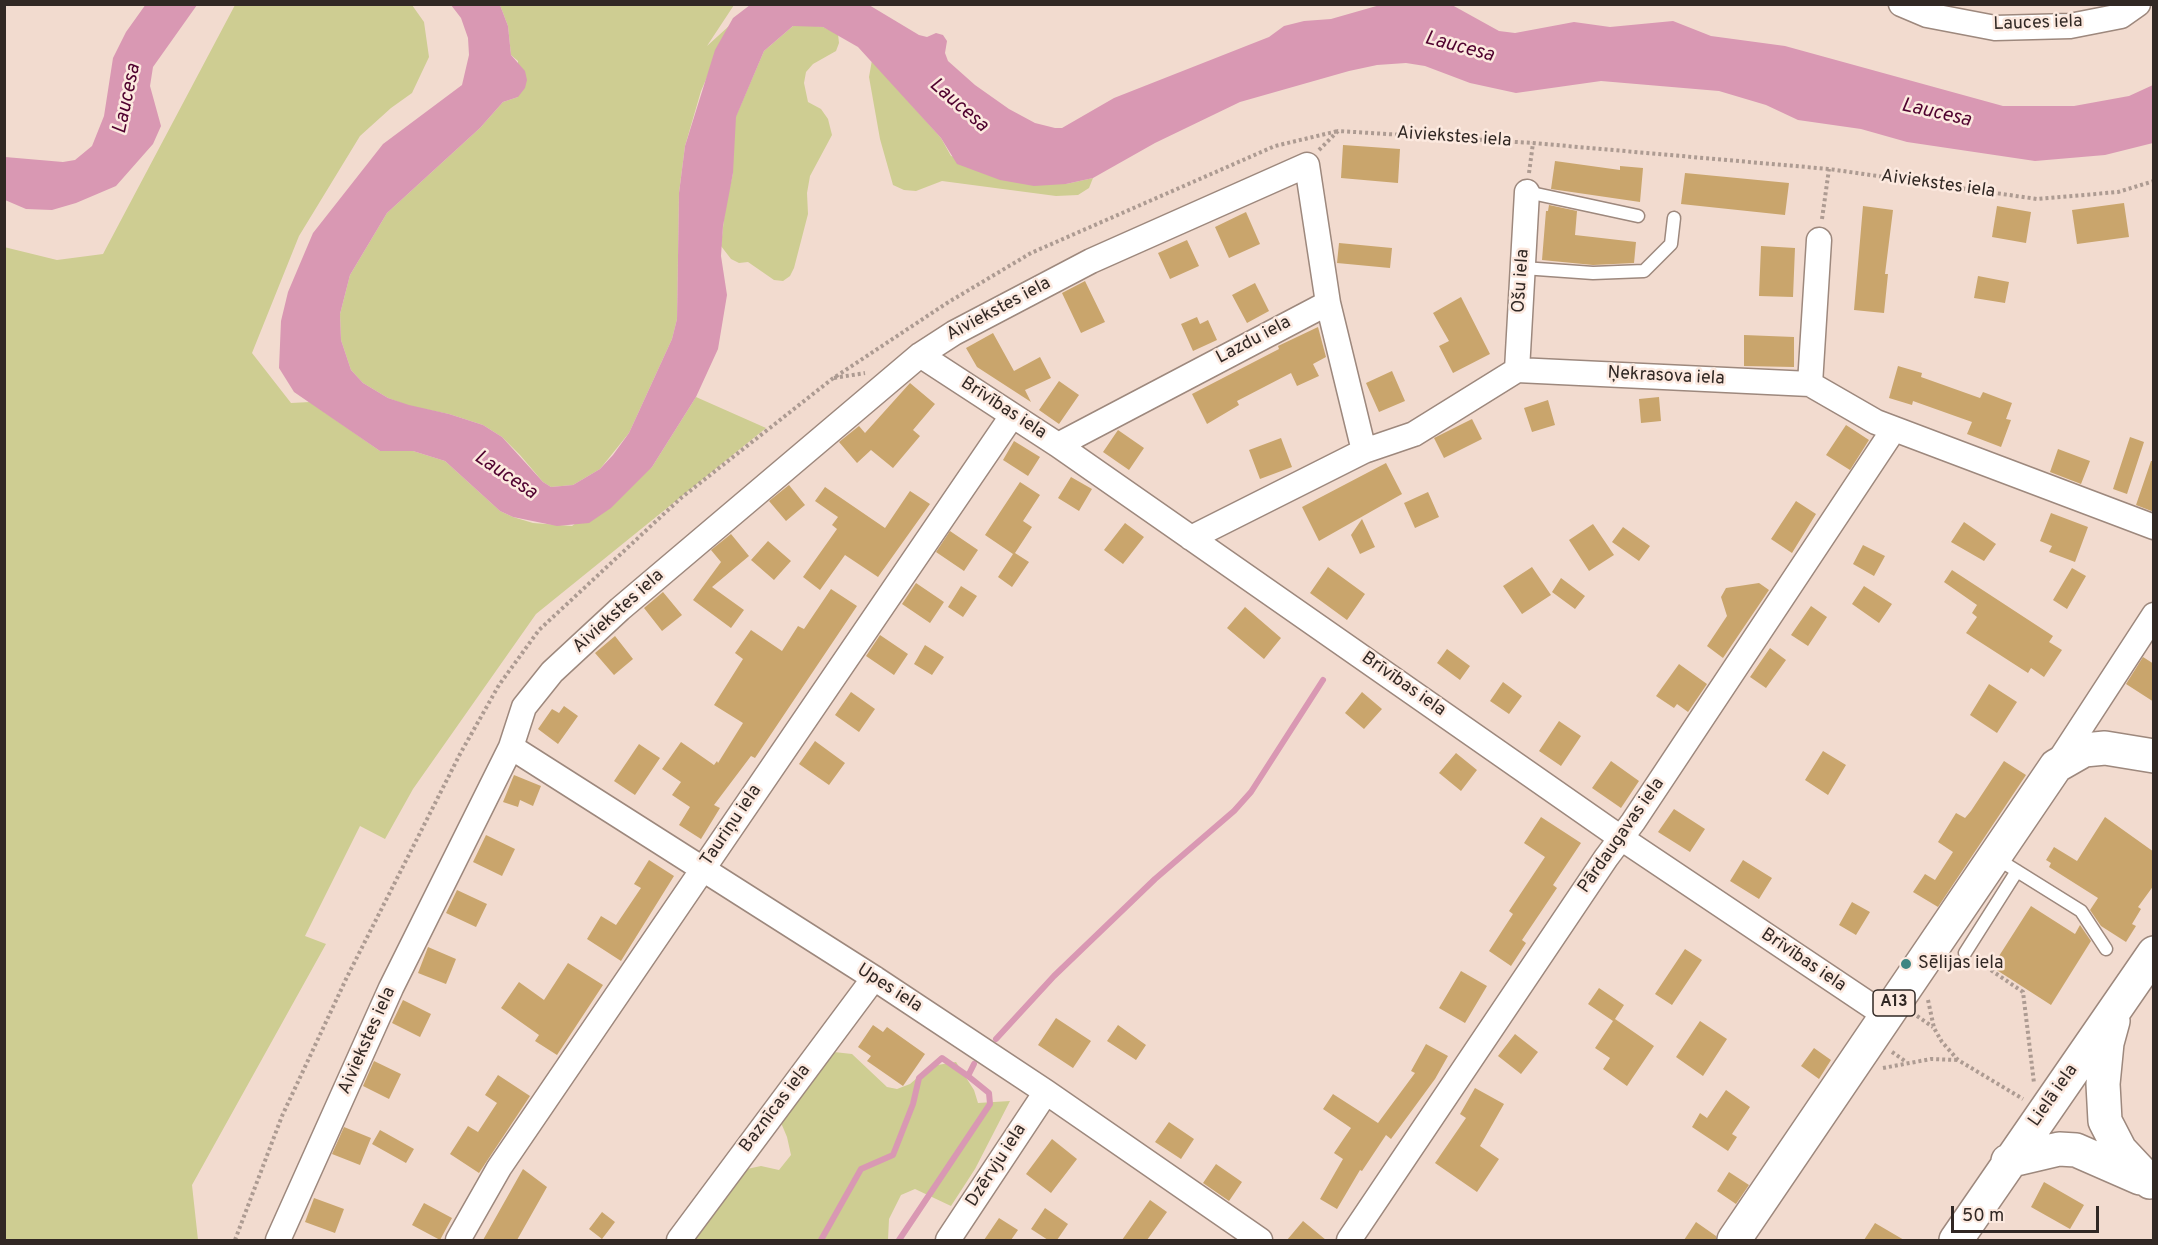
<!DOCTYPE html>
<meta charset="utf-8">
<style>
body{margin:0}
#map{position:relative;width:2158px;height:1245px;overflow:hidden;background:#f2dbcf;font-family:Overpass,sans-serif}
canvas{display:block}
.frame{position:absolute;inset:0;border:6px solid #312824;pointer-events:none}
.scale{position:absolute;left:1951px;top:1206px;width:148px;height:27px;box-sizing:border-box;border:3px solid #312824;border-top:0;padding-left:8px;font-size:18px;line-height:21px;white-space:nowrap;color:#312824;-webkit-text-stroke:4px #fce9df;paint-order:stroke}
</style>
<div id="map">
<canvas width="2158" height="1245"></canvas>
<div class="frame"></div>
<div class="scale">50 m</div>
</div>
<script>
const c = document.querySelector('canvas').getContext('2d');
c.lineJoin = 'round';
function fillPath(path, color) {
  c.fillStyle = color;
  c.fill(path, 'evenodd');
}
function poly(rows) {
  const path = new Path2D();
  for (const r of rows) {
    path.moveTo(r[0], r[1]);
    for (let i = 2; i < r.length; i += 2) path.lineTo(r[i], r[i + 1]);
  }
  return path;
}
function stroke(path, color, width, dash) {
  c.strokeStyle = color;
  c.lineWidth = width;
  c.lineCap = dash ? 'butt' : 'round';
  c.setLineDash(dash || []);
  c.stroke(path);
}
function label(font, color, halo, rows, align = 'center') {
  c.font = font + ' Overpass,sans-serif';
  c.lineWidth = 5;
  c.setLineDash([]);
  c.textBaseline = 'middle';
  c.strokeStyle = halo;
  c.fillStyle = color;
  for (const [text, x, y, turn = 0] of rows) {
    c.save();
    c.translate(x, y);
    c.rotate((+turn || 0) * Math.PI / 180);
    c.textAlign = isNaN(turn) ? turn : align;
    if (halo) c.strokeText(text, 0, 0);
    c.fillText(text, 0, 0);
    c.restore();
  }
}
fillPath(poly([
 [235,5,412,5,424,22,429,57,412,93,391,108,360,136,299,236,252,353,291,403,310,402,380,451,413,451,445,461,500,511,513,517,533,523,572,526,652,467,696,397,766,428,536,614,413,789,385,839,360,826,305,936,326,944,192,1185,198,1240,5,1240,4,247,57,260,103,254],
 [500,5,734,5,707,46,729,26,701,91,685,146,679,193,677,319,672,339,629,433,600,469,573,485,551,487,543,482,520,455,502,437,483,425,449,414,409,406,388,398,363,383,351,370,341,340,340,314,350,275,387,213,480,128,503,102,518,97,518,61,511,55,508,26],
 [809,25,823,27,838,34,839,43,836,51,813,64,806,72,804,83,808,102,821,109,828,119,832,135,810,176,807,193,808,214,794,268,790,276,783,281,774,280,748,262,739,263,731,259,721,246,725,209,733,173,733,129,736,116,764,51,793,26],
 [872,60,941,138,951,156,1066,184,1093,178,1089,188,1078,195,1056,196,942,181,916,191,904,190,893,185,880,139,869,77],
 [834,1052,852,1054,887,1087,897,1089,910,1084,931,1066,956,1062,974,1090,978,1103,1010,1101,975,1169,951,1206,915,1189,901,1195,889,1219,888,1240,688,1240,747,1169,761,1166,779,1170,791,1155,787,1137,779,1118]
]), '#cecd92');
fillPath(poly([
 [146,4,197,5,153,67,150,86,161,126,153,144,116,186,76,203,52,210,26,209,5,200,5,157,63,162,75,160,92,146,104,116,113,58,126,32],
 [1380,5,1452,5,1499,31,1515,33,1574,22,1610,27,1673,21,1711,36,1785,46,2003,106,2074,106,2129,96,2153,85,2153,143,2105,155,2035,161,1907,142,1861,129,1798,120,1766,105,1719,91,1601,81,1516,93,1470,83,1425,66,1406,63,1377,65,1349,71,1240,102,1155,143,1093,178,1066,184,1034,186,1000,180,957,164,941,138,858,47,823,27,793,26,764,51,736,117,733,173,723,226,721,256,727,295,718,349,696,397,652,467,611,508,589,523,557,526,513,517,500,511,445,461,413,451,380,451,294,392,279,368,281,321,288,292,313,233,383,144,462,85,469,55,468,38,461,18,451,5,500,5,508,26,511,55,525,71,527,80,525,88,518,97,503,102,480,128,387,213,350,275,340,314,341,340,351,370,363,383,388,398,409,405,449,414,483,425,502,437,543,482,551,487,573,485,600,469,613,455,629,433,672,339,677,319,679,193,685,146,715,50,733,18,750,5,869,5,919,35,927,37,936,33,943,35,947,41,945,53,948,61,975,85,1009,109,1035,123,1055,128,1062,128,1114,98,1269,37,1284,26,1304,21,1331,19]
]), '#d998b3');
stroke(poly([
 [996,1039,1054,976,1155,879,1234,811,1251,792,1323,680],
 [821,1240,861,1169,893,1155,913,1104,919,1078,942,1058,968,1076],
 [899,1240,990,1104,989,1093,968,1076,974,1064]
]), '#d998b3', 6);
fillPath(poly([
 [1343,145,1400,149,1398,183,1341,178],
 [1555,161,1620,170,1620,166,1643,168,1640,202,1551,189],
 [1685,173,1789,183,1785,215,1681,204],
 [2124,203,2129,237,2077,244,2072,210],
 [1549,205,1577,211,1575,235,1636,242,1634,263,1593,265,1542,260,1546,211,1548,211],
 [1863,206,1893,210,1885,274,1888,274,1884,313,1854,310],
 [1997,206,2031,212,2026,243,1992,237],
 [1246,212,1260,244,1229,258,1215,227],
 [1187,240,1199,266,1170,279,1158,253],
 [1339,243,1392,248,1390,268,1337,263],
 [1761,246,1795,248,1793,297,1759,296],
 [1978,276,2009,282,2005,303,1974,298],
 [1085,281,1105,322,1081,333,1062,293],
 [1255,283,1269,311,1247,323,1232,295],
 [1461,297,1490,354,1453,373,1439,346,1449,341,1433,313],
 [1197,317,1200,324,1208,320,1217,340,1193,351,1181,324],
 [1318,327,1326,357,1313,364,1319,376,1297,386,1291,373,1237,401,1239,405,1207,424,1192,394,1279,349,1278,346],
 [993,333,1014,371,1040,357,1051,378,1025,390,1031,402,977,367,966,348],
 [1744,335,1794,337,1794,367,1744,366],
 [1898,366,1922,373,1921,377,1980,398,1983,392,2012,403,2006,419,2011,420,2001,447,1967,434,1972,422,1913,401,1912,405,1889,398],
 [1392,371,1405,401,1379,412,1366,383],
 [1059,381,1079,395,1059,424,1039,410],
 [910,383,935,404,913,430,920,436,893,468,871,450,857,463,839,442,859,426,865,433],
 [1659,397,1661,421,1641,423,1639,399],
 [1548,400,1555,425,1532,432,1524,408],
 [1472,419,1482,439,1444,458,1434,438],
 [1846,425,1869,440,1850,470,1826,455],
 [1118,430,1144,448,1129,470,1103,452],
 [2130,437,2144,442,2127,494,2113,489],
 [1281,438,1292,467,1260,479,1249,450],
 [1014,441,1040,457,1028,476,1003,460],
 [2058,449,2090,461,2081,484,2050,472],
 [2151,461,2154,461,2154,512,2136,505],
 [1386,463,1402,494,1319,541,1302,507],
 [1071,477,1092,489,1079,511,1058,498],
 [1020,482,1040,495,1023,521,1032,527,1015,553,1029,562,1012,587,998,577,1013,554,985,535],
 [789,485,805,505,786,521,769,501],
 [825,487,885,528,910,491,930,504,878,577,845,555,820,590,803,577,837,529,832,525,838,517,815,501],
 [1428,492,1439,517,1415,528,1404,503],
 [1796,501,1816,514,1792,553,1771,539],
 [2051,513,2088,527,2075,562,2049,552,2052,546,2040,541],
 [1362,519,1375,547,1360,554,1351,535],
 [1964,522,1996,544,1984,561,1951,542],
 [1125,523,1144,537,1123,564,1104,550],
 [1593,524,1614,555,1589,571,1569,540],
 [1623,527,1650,546,1639,561,1612,542],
 [950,531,978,550,964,571,936,552],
 [731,534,749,556,712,587,744,610,731,628,693,600,721,562,711,550],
 [768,541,791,561,774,580,751,560],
 [1863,545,1885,556,1874,576,1853,564],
 [1328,567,1365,594,1347,620,1310,593],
 [1532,567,1551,595,1522,614,1503,586],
 [2072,568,2086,576,2067,609,2053,600],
 [1952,570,2053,636,2049,642,2062,650,2044,677,2031,668,2028,673,1966,633,1977,617,1972,613,1977,605,1944,582],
 [1561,578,1585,596,1575,609,1552,592],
 [916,583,944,602,930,623,902,604],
 [1759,583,1769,590,1723,658,1707,646,1727,616,1721,597,1726,588],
 [961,586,977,596,963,617,948,607],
 [1864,586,1892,604,1879,623,1852,604],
 [831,589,857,606,755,758,751,756,714,805,720,808,701,839,679,825,690,807,672,795,681,782,662,769,681,742,714,765,717,761,718,763,743,723,714,705,743,659,735,653,751,630,782,651,798,626,804,629],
 [663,592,682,615,662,631,644,608],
 [1811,606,1827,617,1808,646,1791,635],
 [1245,607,1281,638,1264,659,1227,628],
 [880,635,908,654,894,675,866,656],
 [615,636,633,659,614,675,595,653],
 [925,645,944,657,932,675,914,664],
 [1770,648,1786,660,1766,688,1750,677],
 [1447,649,1470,666,1460,680,1437,663],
 [2143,657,2154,664,2154,702,2126,684],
 [1679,664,1707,684,1688,712,1677,704,1674,708,1656,696],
 [1503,682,1522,696,1509,714,1490,701],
 [1989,684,2017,702,1997,733,1970,715],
 [851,692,875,709,859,732,835,715],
 [1362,692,1382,709,1364,729,1345,713],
 [564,706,578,716,558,744,538,729,552,709,559,713],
 [1559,721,1581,736,1561,766,1539,751],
 [815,741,845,763,829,785,799,764],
 [639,744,660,758,635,795,614,781],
 [1823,751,1846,765,1828,795,1805,780],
 [1456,753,1477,770,1461,791,1439,773],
 [1611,761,1639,781,1621,808,1592,788],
 [2004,761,2026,775,1938,907,1913,892,1925,874,1935,880,1953,852,1938,842,1956,813,1965,818,1971,811],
 [514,775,541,786,533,806,520,800,518,807,503,802],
 [1674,809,1705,829,1690,852,1658,832],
 [1541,817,1581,843,1553,885,1557,888,1522,940,1526,943,1511,966,1489,951,1513,914,1509,911,1545,857,1524,843],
 [2105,817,2154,852,2154,885,2138,907,2141,909,2132,924,2136,926,2126,942,2101,926,2090,910,2098,898,2049,867,2051,863,2046,860,2054,847,2077,861],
 [486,835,515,849,502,876,473,862],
 [649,860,674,876,621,961,587,939,601,916,616,925,641,888,634,884],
 [1743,860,1772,878,1759,899,1730,881],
 [457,890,487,904,476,927,446,913],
 [1852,902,1870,912,1856,935,1839,925],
 [2031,906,2075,934,2080,925,2091,941,2051,1005,1992,967],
 [428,947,456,959,446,984,418,973],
 [1685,949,1702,960,1672,1005,1655,994],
 [568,963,603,985,557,1055,535,1041,539,1035,501,1008,519,982,544,1000],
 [1461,971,1487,986,1465,1023,1439,1008],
 [1599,988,1624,1005,1615,1019,1654,1046,1627,1086,1603,1069,1610,1058,1595,1048,1613,1021,1588,1004],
 [403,1000,431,1014,420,1037,392,1023],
 [1056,1018,1091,1041,1073,1068,1038,1045],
 [1700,1021,1727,1039,1703,1076,1676,1057],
 [873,1025,883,1032,887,1027,925,1054,903,1086,867,1061,871,1056,858,1047],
 [1118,1025,1146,1045,1136,1060,1107,1041],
 [1515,1034,1538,1052,1521,1074,1498,1056],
 [1426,1044,1448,1056,1435,1079,1391,1139,1386,1135,1362,1171,1360,1170,1337,1209,1320,1199,1343,1159,1334,1153,1351,1128,1323,1109,1333,1094,1378,1123,1415,1073,1411,1071],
 [1814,1048,1831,1060,1819,1079,1801,1066],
 [374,1061,401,1074,389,1099,363,1086],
 [498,1075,530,1096,479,1173,450,1154,468,1126,478,1132,497,1103,485,1095],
 [1475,1088,1504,1104,1480,1146,1499,1159,1477,1192,1435,1163,1466,1118,1460,1114],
 [1726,1090,1750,1107,1732,1134,1737,1137,1728,1151,1692,1127,1700,1113,1707,1118],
 [1169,1122,1194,1139,1181,1159,1155,1142],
 [344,1127,371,1138,360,1165,332,1154],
 [380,1130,414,1149,406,1163,372,1144],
 [1052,1139,1077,1159,1051,1193,1026,1174],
 [1216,1164,1242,1182,1229,1201,1203,1183],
 [523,1169,547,1187,517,1240,483,1240],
 [1729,1172,1749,1185,1736,1204,1717,1191],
 [2044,1182,2084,1205,2070,1229,2031,1207],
 [314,1198,344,1209,335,1233,305,1222],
 [1150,1200,1167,1212,1147,1240,1122,1240],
 [424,1203,452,1218,440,1240,412,1225],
 [1045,1208,1068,1224,1057,1240,1048,1240,1031,1229],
 [602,1212,615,1222,602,1239,589,1229],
 [999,1218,1018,1230,1011,1240,984,1240],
 [1303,1221,1326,1240,1287,1240],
 [1696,1222,1716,1236,1716,1240,1684,1240],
 [1875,1223,1904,1240,1864,1240]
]), '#c9a56c');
const lane = poly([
 [1527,192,1638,216],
 [1523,268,1593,273,1644,271,1671,244,1674,218],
 [1996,858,2081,911,2106,949],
 [1965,953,2017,871]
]);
const street = poly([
 [1901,4,1927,15,1995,28,2070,26,2121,16,2138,4],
 [920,355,1058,445,1621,838,1885,1015],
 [1517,370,1527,192],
 [1810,384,1819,240],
 [1058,445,1328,303],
 [1191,538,1364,451,1414,434,1517,370,1810,384,1876,422,2154,527],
 [511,747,874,978,1046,1092,1260,1240],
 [2057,764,2154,615],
 [278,1240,391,988,511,747,524,707,552,672,620,609,920,355,954,333,1091,261,1307,165,1328,303,1364,451],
 [458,1240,499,1168,1012,416],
 [679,1240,874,978],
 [948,1240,1046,1092],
 [1349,1240,1606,858,1633,822,1894,429]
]);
const primary = poly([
 [2113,1021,2107,1043,2103,1084,2105,1121,2120,1150,2150,1182],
 [2008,1161,2059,1149,2076,1150,2140,1178],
 [1734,1240,2056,766,2084,750,2105,748,2154,756],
 [1956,1240,2154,953]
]);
stroke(lane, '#9d887d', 15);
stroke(street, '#9d887d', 27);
stroke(primary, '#9d887d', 36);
stroke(poly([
 [1319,150,1338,131,1533,143,1829,169,2037,199,2118,192,2154,181],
 [1529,173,1533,143],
 [1822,219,1829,169],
 [834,378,865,373],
 [1976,960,2023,992,2034,1083],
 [1928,1000,1934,1028,1942,1042,1958,1060,2023,1099],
 [1917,1016,1933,1027],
 [1892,1052,1905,1061],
 [1883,1068,1931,1059,1958,1060],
 [235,1240,282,1116,347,977,460,754,499,685,539,630,681,498,832,379,947,303,1031,253,1275,146,1338,131]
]), '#ad9b92', 4, [3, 3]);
stroke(lane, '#fff', 12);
stroke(street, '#fff', 24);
stroke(primary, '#fff', 33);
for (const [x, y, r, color] of [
 [1906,964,6,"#3d8582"]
]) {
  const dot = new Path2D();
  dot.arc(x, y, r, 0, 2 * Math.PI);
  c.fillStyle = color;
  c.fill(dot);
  stroke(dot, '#fce9df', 2);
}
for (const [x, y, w] of [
 [1894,1003,42]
]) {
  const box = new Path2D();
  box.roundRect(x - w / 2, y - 13, w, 26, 4.5);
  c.fillStyle = '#fce9df';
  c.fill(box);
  stroke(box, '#312824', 1.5);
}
label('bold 16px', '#312824', null, [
 ["A13",1894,1003]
]);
label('18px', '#312824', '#fce9df', [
 ["Lauces iela",2038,24,-2],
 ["Aiviekstes iela",1454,138,4],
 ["Aiviekstes iela",1938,185,8],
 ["Ošu iela",1522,281,-86],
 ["Aiviekstes iela",999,310,-28],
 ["Lazdu iela",1254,341,-28],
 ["Ņekrasova iela",1666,377,3],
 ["Brīvības iela",1003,409,33],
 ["Aiviekstes iela",619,612,-42],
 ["Brīvības iela",1403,685,35],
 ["Tauriņu iela",732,826,-56],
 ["Pārdaugavas iela",1622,836,-55],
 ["Brīvības iela",1803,961,34],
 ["Upes iela",889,989,33],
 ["Aiviekstes iela",368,1041,-66],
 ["Lielā iela",2054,1096,-55],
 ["Baznīcas iela",776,1109,-53],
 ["Dzērvju iela",997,1166,-57]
]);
label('18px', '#312824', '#fce9df', [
 ["Sēlijas iela",1918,964]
], 'left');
label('italic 20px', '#50022f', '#fce9df', [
 ["Laucesa",1459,48,15],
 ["Laucesa",128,99,-78],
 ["Laucesa",958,106,41],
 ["Laucesa",1936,114,13],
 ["Laucesa",505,476,34]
]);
</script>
